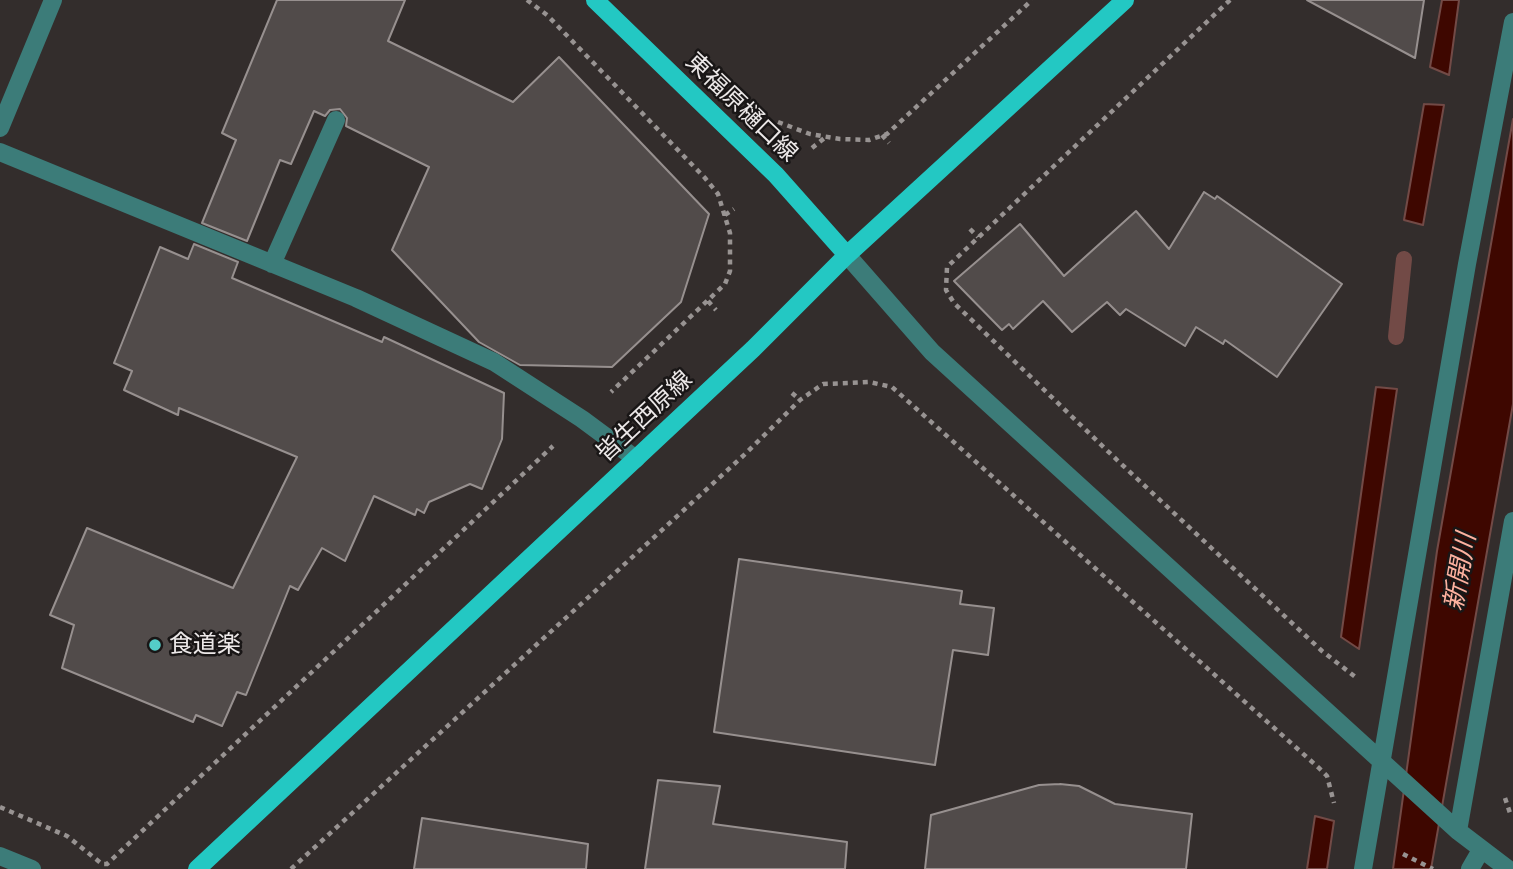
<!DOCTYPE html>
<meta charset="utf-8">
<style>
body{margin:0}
canvas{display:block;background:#332d2c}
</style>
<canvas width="1513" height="869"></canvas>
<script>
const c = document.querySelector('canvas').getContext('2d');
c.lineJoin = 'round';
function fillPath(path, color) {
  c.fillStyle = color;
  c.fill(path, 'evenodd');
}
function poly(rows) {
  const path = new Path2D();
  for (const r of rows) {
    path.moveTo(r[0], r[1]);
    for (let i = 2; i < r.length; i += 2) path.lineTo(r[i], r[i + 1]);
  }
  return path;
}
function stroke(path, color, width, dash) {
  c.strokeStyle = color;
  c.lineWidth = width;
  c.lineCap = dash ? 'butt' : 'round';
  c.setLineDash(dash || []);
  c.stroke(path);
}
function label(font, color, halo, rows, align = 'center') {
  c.font = font + ' Arial,"Noto Sans JP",sans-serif';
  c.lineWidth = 5;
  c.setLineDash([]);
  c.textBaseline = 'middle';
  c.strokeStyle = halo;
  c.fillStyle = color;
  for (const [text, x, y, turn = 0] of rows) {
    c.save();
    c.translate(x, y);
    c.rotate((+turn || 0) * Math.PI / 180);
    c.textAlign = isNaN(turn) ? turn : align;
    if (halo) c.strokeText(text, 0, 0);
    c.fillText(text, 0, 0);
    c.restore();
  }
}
const water = poly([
 [1442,0,1459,0,1449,75,1430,67,1442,0],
 [1424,104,1444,105,1423,225,1404,220,1424,104],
 [1513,119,1513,404,1431,869,1393,869,1437,551,1513,119],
 [1376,387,1397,389,1359,649,1341,637,1376,387],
 [1315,816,1334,821,1327,869,1307,869,1315,816]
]);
fillPath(water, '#3e0700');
stroke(water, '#724a46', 2);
stroke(poly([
 [1396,337,1404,259]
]), '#724a46', 16);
const building = poly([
 [277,0,405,0,388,41,513,102,559,57,709,214,681,302,612,367,520,365,479,342,392,250,429,167,346,126,347,118,340,109,330,110,325,116,314,111,291,164,280,160,247,241,202,223,236,140,222,133,277,0],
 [1307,0,1424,0,1415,58,1307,0],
 [1204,192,1215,199,1217,196,1342,284,1277,377,1225,340,1223,344,1196,327,1185,346,1126,309,1120,315,1107,302,1072,332,1043,301,1013,329,1009,324,1002,330,954,281,1020,224,1064,276,1136,211,1169,249,1204,192],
 [194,244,238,262,232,278,382,342,384,337,504,393,502,439,482,489,470,484,429,502,424,513,417,509,415,515,374,496,345,561,322,548,298,590,290,586,246,695,237,692,222,726,196,715,193,722,62,668,74,625,50,615,87,528,233,588,297,457,179,408,178,415,124,390,132,371,114,363,160,247,188,259,194,244],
 [739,559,962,591,960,604,994,608,988,655,953,650,935,765,714,732,739,559],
 [658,780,720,786,713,824,847,842,845,869,645,869,658,780],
 [1060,784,1079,786,1115,804,1192,814,1186,869,925,869,931,815,1039,785,1060,784],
 [422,818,588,844,586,869,414,869,422,818]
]);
fillPath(building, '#514b4a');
stroke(building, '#97908f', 2);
stroke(poly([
 [527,0,547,15,705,178,718,194,730,233,730,271,725,284,611,392],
 [1230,0,947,267,946,290,954,303,1117,460,1322,651,1358,679],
 [778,122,810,134,840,139,869,140,887,134,1032,0],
 [882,135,889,143],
 [812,148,827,136],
 [725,215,734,209],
 [970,229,978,237],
 [708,301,716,310],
 [792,393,800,400],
 [1505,798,1510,813],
 [0,807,67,836,102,864,107,864,553,446],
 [1403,854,1433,869],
 [291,869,743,456,800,400,823,384,850,383,869,382,892,387,1319,768,1327,776,1334,803]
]), '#989392', 4.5, [5, 5]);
stroke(poly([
 [0,128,53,0],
 [0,152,356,298,494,362,582,419,636,459],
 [847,255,932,352,1458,831,1508,869],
 [272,264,336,120],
 [1458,831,1513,521],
 [0,856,32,869],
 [1363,869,1467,264,1513,22],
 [1470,869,1481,850]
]), '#3c7c79', 18);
stroke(poly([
 [595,0,776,175,847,255],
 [197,869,753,349,847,255,1125,0]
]), '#23c8c3', 18);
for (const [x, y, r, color] of [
 [155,645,7,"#54cdc8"]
]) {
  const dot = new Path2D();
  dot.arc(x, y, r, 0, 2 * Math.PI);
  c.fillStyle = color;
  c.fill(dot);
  stroke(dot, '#191616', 2.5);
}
label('24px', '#ece8e8', '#191616', [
 ["東福原樋口線",741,108,44],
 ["皆生西原線",645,417,-43]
]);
label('24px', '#ece8e8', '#191616', [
 ["食道楽",169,645]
], 'left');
label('italic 26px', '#fdb19f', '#191616', [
 ["新開川",1461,572,-80]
]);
</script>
